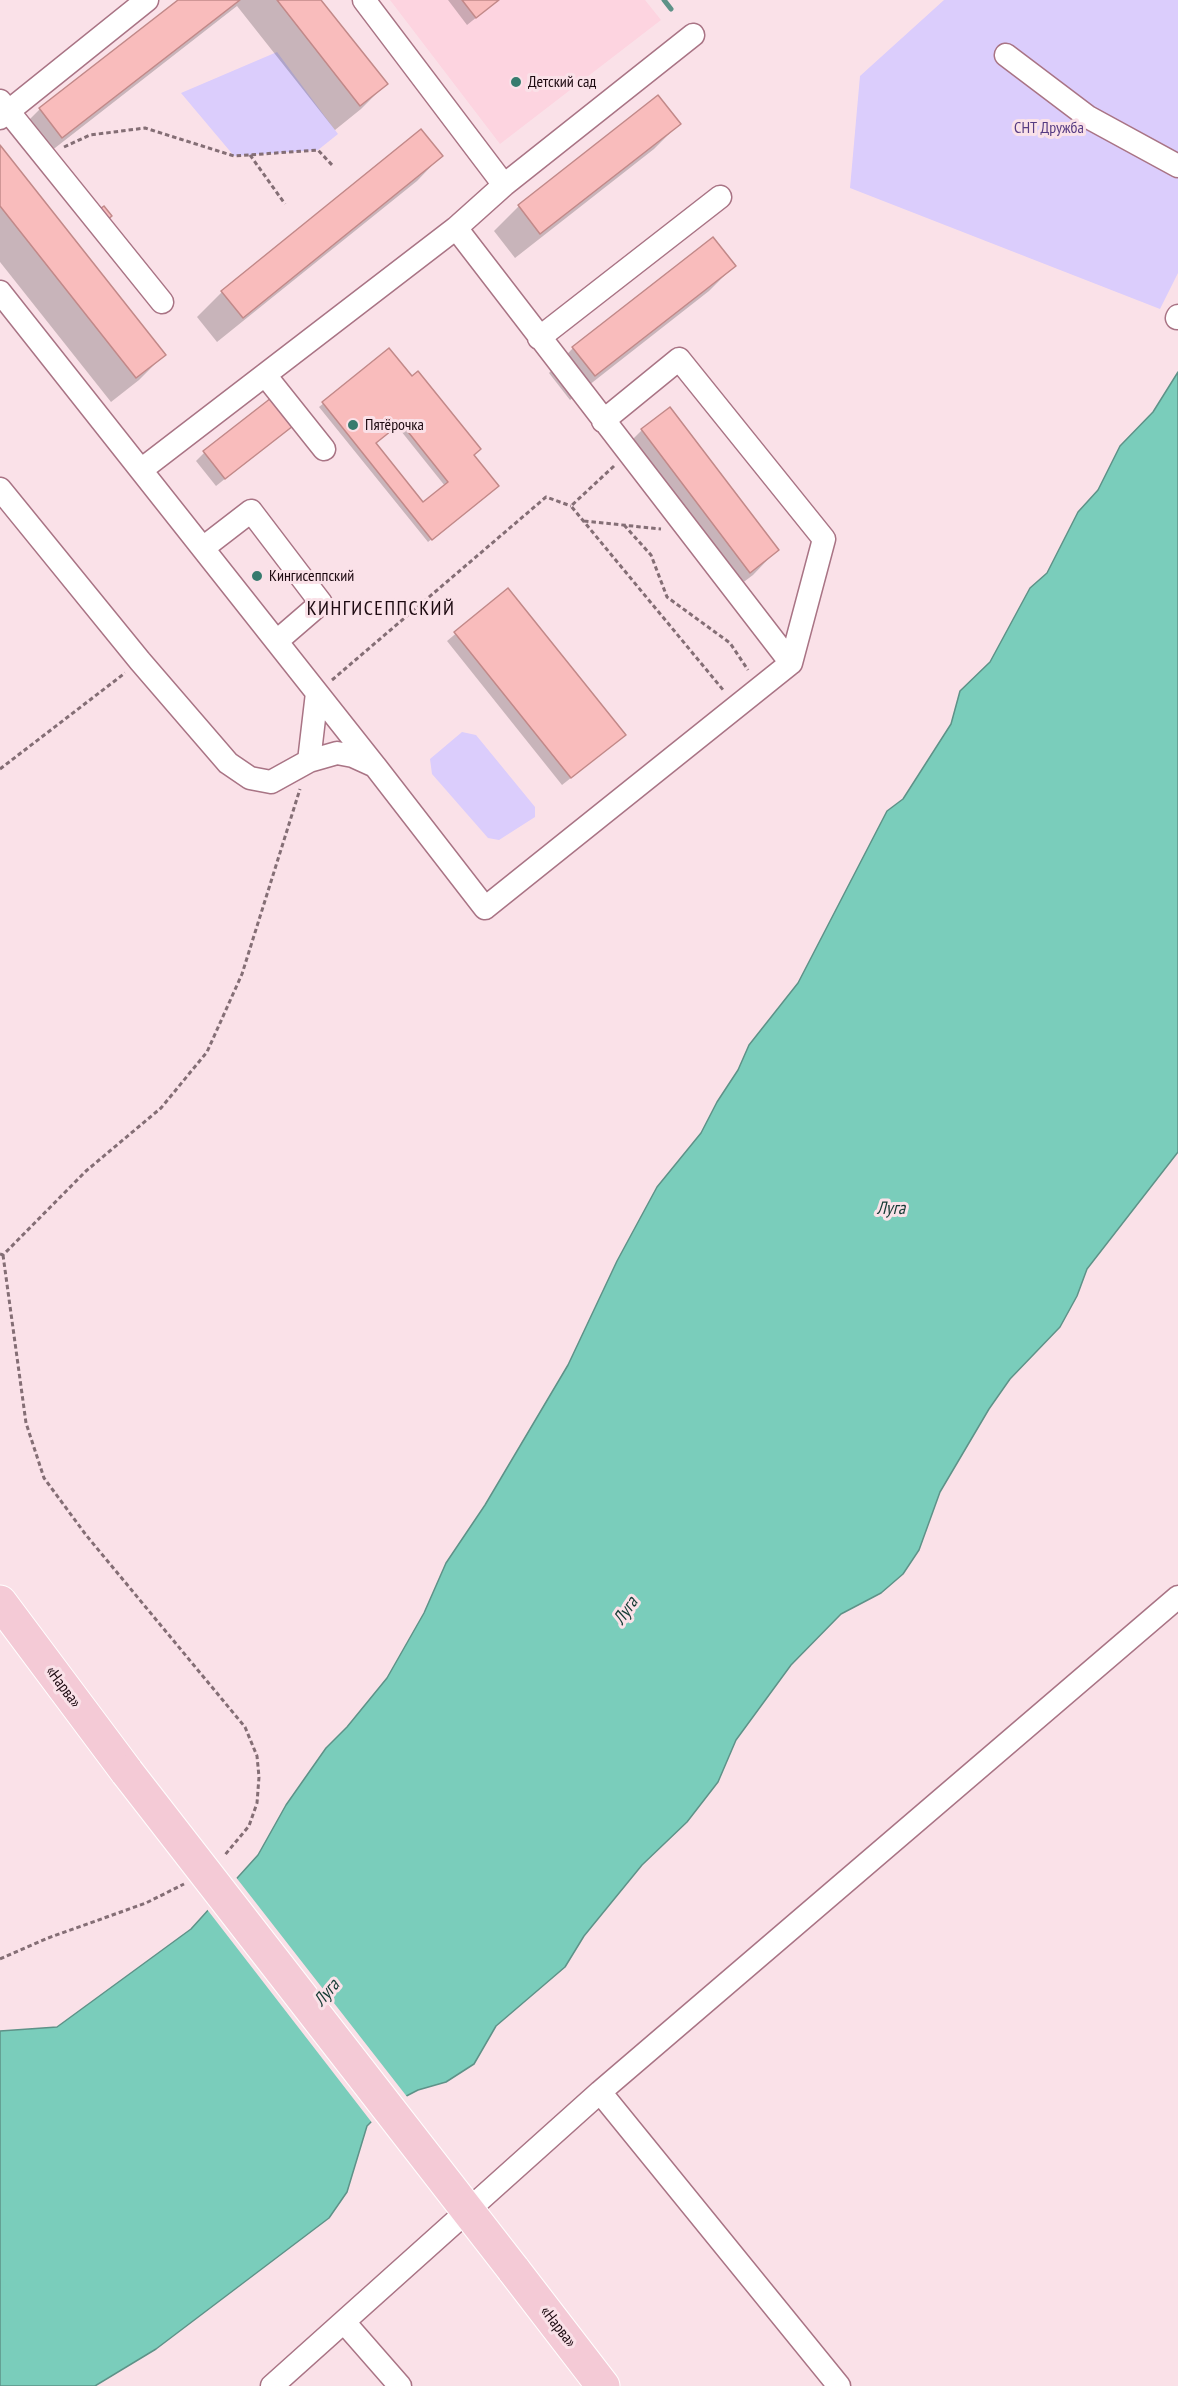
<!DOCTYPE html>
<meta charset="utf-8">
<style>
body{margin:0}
canvas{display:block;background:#fae1e8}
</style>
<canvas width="1178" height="2386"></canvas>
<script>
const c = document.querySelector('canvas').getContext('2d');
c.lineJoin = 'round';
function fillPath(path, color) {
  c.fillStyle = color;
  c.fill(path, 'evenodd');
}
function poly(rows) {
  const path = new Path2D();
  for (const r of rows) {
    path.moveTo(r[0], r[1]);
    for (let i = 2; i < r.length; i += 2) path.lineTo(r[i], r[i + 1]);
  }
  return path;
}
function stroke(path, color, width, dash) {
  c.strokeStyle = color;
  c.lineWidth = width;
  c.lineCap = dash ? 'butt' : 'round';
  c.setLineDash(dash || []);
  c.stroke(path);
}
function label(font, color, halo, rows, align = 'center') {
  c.font = font + ' "PT Sans Narrow",sans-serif';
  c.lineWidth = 6;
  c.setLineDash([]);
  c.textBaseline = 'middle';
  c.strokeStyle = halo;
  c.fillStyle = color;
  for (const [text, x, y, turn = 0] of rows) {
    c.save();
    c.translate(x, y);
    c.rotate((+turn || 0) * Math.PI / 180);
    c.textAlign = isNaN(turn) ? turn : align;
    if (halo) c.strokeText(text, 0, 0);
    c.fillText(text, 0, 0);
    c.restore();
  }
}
fillPath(poly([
 [390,0,645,0,661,20,500,144]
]), '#fdd4e0');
fillPath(poly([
 [944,0,1178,0,1178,273,1160,309,850,188,860,76],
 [277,52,338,134,318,150,234,156,181,93],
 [462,732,476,735,535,807,535,817,499,840,488,838,432,774,430,759]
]), '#dbcdfc');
const water = poly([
 [1178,372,1178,1152,1087,1269,1077,1296,1060,1327,1010,1379,989,1409,940,1492,919,1550,903,1574,881,1593,841,1614,791,1665,736,1740,718,1782,687,1822,642,1865,584,1936,565,1967,496,2026,474,2064,446,2082,418,2090,387,2106,367,2126,347,2192,329,2218,156,2349,95,2386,0,2386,0,2031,57,2027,191,1929,258,1855,286,1805,326,1748,347,1727,387,1678,424,1613,446,1563,485,1505,568,1365,617,1261,657,1187,701,1133,717,1102,738,1070,749,1045,798,983,887,811,903,799,951,724,960,691,990,662,1030,588,1047,573,1078,512,1098,490,1120,446,1153,412,1178,372]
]);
fillPath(water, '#7acdbb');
stroke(water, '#5e9288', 1.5);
fillPath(poly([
 [235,1876,408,2098,389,2108,373,2124,206,1908]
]), '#fae1e8');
fillPath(poly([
 [181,0,320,0,386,84,361,109,335,130,237,6,37,162,15,134,40,109],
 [448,0,498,0,467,25],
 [658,97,679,124,654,149,515,258,494,231,519,206],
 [421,131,441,156,417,181,217,342,197,317,222,292],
 [0,148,164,355,139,380,111,402,0,262],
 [734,266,709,291,570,400,549,373,573,348],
 [389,350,473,455,494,489,428,542,319,407],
 [397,426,445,486,423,504,375,443],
 [670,409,777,550,753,575,725,596,617,455,642,430],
 [291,426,216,486,196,461,204,453],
 [508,590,615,743,562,785,447,641]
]), '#0003');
stroke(poly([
 [664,0,671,9]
]), '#5e9288', 5);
const building = poly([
 [178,0,240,0,62,138,39,108,178,0],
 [277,0,321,0,388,84,360,106,277,0],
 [462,0,499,0,476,18,462,0],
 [658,95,681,124,540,234,518,205,658,95],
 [421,129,443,156,243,318,221,291,421,129],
 [0,145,166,355,136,378,0,206,0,145],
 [104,206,112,216,102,224,94,213,104,206],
 [713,237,736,266,595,376,572,347,713,237],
 [389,348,412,376,418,371,481,449,474,455,499,486,432,540,322,402,389,348],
 [401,423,448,482,423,502,376,443,401,423],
 [271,398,293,426,225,479,203,451,271,398],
 [670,407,779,550,750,573,641,429,670,407],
 [508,588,626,735,571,778,454,632,508,588]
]);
fillPath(building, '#f9bcbc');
stroke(building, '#c28989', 1.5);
const minor = poly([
 [1006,55,1088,117,1178,166],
 [0,101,162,302],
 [0,118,147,0],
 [504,185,693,35],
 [0,292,375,766,353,756,337,753,309,761],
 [1177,318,1178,316],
 [539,338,720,197],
 [265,375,324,449],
 [603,421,679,359,824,539,791,663],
 [141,470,456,228,504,185,364,0],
 [0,489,140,661,228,763,250,778,271,782,309,761,317,693],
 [203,548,251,511,321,603,277,641],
 [375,766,485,908,791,663,456,228],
 [600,2092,839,2386],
 [344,2322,400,2386],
 [272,2386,600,2092,1178,1597]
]);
const highway = poly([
 [0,1602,127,1772],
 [513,2269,603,2386]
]);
stroke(minor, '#a97485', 25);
stroke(highway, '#fff', 35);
stroke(poly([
 [64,147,90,135,145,128,234,156,318,150,333,166],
 [250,155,285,204],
 [614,466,571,506,724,691],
 [584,521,661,529],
 [624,525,651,555,667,597,730,643,748,670],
 [332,680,546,497,571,506],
 [0,769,125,673],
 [0,1254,3,1255,86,1171,161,1108,207,1052,242,974,300,789],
 [3,1255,26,1423,44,1478,86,1535,245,1727,257,1756,259,1777,257,1803,249,1826,224,1856],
 [0,1959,48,1938,146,1903,184,1884]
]), '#846e75', 3, [4.5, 3]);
stroke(minor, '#fff', 22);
stroke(highway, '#f4cad6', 33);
const highwayBridge = poly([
 [127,1772,513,2269]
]);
stroke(highwayBridge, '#fff', 35, []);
stroke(highwayBridge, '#f4cad6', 33);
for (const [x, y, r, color] of [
 [516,82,6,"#377b6e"],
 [353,425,6,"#377b6e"],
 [257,576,6,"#377b6e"]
]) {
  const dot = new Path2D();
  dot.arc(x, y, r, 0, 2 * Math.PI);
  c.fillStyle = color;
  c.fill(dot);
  stroke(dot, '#fae1e8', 2);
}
label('16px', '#1c0910', '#fae1e8', [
 ["Детский сад",528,82],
 ["Пятёрочка",365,425],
 ["Кингисеппский",269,576]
], 'left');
label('16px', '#563b82', '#fae1e8', [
 ["СНТ Дружба",1049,128]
]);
label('16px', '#1c0910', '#fae1e8', [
 ["«Нарва»",63,1687,53],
 ["«Нарва»",558,2327,52]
]);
label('italic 18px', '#133a33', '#fae1e8', [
 ["Луга",891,1209],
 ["Луга",626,1611,-56],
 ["Луга",327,1993,-50]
]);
c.letterSpacing = '1.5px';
label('20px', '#1c0910', '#fae1e8', [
 ["КИНГИСЕППСКИЙ",381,609]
]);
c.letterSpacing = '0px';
</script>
